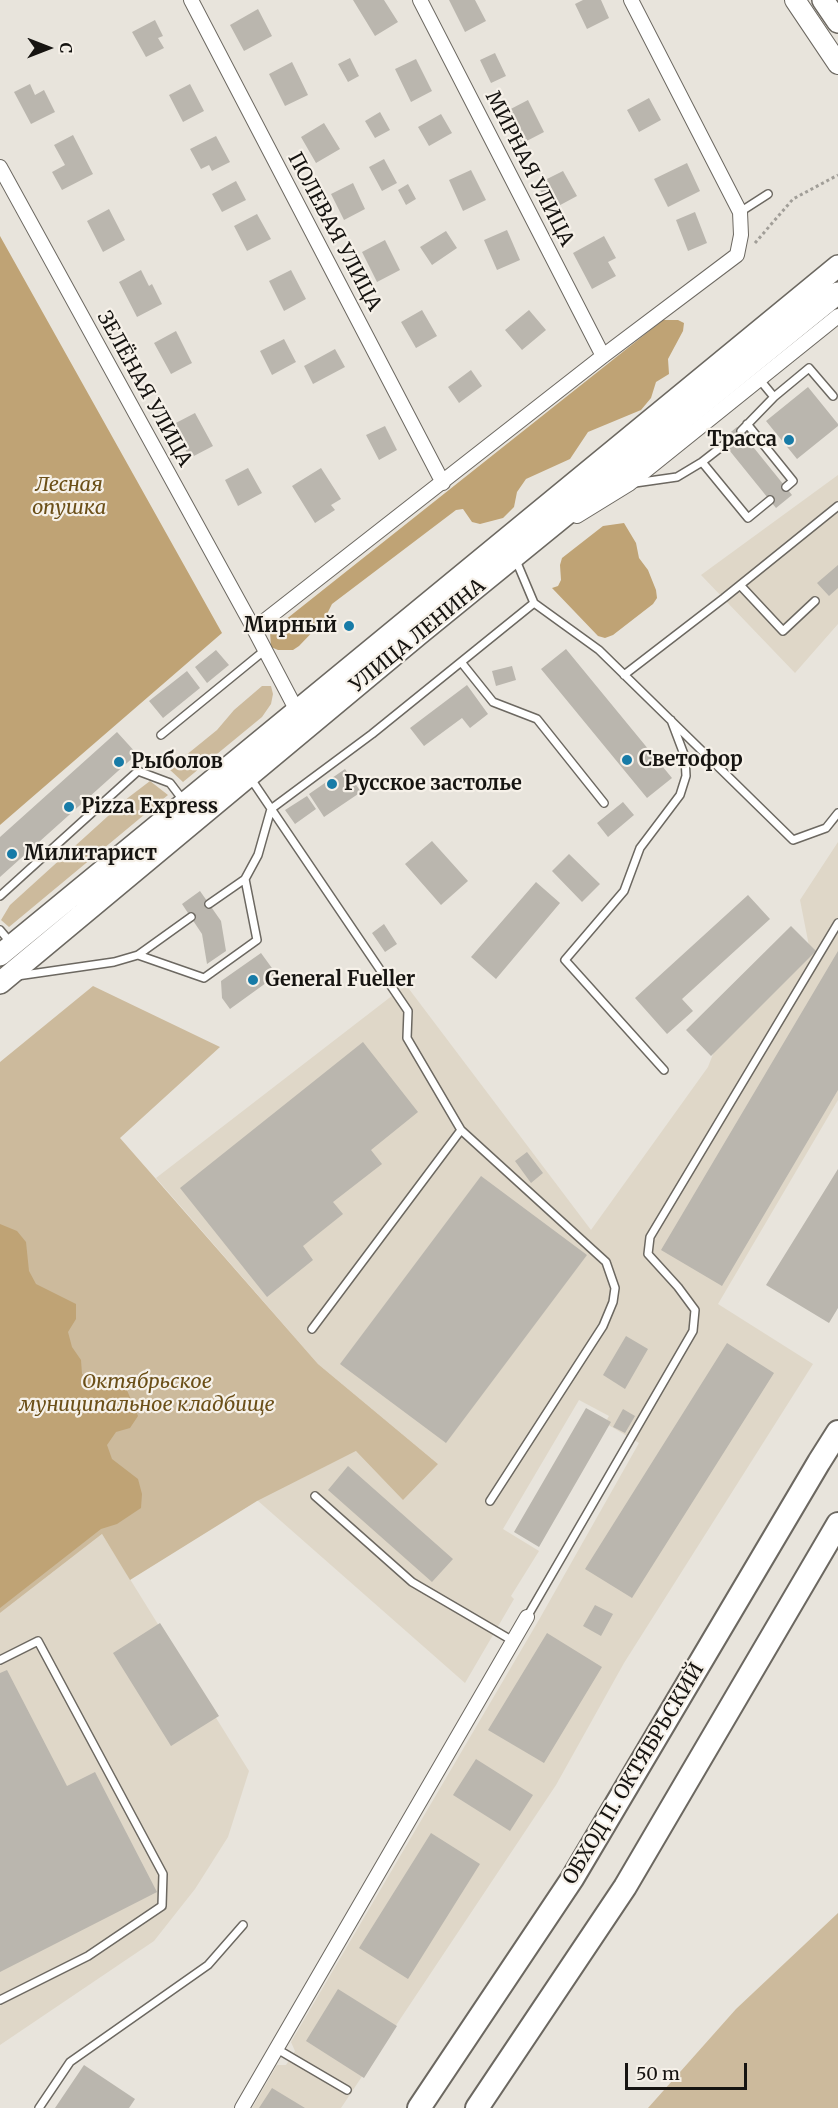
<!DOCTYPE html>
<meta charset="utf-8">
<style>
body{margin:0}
#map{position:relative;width:838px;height:2108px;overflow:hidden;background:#e8e4dc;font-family:Merriweather,serif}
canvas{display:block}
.north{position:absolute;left:18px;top:18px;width:60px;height:60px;-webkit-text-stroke:4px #f6f1e9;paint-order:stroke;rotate:90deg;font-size:16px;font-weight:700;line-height:24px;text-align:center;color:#161411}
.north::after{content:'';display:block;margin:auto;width:21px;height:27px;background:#161411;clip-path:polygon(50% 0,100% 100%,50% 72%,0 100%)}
.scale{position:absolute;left:625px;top:2063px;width:122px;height:27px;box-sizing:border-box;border:3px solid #161411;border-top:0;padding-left:8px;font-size:18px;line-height:21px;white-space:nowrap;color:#161411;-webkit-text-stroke:4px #f6f1e9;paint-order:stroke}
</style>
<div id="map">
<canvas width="838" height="2108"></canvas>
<div class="north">С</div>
<div class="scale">50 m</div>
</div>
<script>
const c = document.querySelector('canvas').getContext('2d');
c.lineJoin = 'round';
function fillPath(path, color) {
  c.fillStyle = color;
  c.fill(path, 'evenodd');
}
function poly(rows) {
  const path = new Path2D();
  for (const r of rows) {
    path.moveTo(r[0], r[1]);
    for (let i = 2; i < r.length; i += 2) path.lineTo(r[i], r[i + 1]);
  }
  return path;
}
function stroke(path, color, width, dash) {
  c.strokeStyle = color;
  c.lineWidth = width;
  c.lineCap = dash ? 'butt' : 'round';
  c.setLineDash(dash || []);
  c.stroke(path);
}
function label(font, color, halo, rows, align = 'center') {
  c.font = font + ' Merriweather,serif';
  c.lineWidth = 4.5;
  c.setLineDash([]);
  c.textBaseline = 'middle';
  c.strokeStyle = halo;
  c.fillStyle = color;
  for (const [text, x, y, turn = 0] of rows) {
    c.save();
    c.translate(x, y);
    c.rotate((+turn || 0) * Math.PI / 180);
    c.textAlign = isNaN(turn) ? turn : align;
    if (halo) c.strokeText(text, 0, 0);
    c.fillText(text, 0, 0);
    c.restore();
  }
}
fillPath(poly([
 [838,475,838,624,795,673,701,575],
 [838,842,838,1100,718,1304,813,1364,624,1663,556,1785,341,2108,252,2108,277,2065,286,2065,291,2057,295,2051,291,2042,540,1618,639,1443,605,1423,609,1416,579,1400,503,1529,539,1551,511,1596,514,1599,465,1683,257,1500,356,1451,438,1464,318,1364,156,1178,406,985,591,1230,708,1067,715,1049,810,951,800,900],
 [102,1534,249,1771,228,1837,195,1889,154,1941,0,2045,0,1613]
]), '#dfd7c8');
fillPath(poly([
 [262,686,271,686,273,694,271,704,262,717,183,782,169,769,217,730,234,710],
 [150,781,168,795,9,927,1,920,10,905,129,797],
 [93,986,220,1047,120,1138,318,1364,438,1464,403,1500,356,1451,257,1501,130,1580,102,1534,0,1613,0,1062],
 [838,1913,838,2108,648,2108,736,2009]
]), '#ccba9c');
fillPath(poly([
 [0,236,222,633,0,825],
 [663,320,678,320,684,323,683,331,668,359,669,374,656,382,651,398,641,410,588,432,570,459,526,479,517,492,514,507,503,518,480,524,472,522,463,509,456,510,332,604,324,620,299,646,293,650,278,650,271,647,270,632],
 [624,523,636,543,639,558,648,570,656,590,657,598,653,604,613,635,605,638,598,636,552,588,558,586,561,580,560,565,562,558,603,526],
 [0,1224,17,1231,26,1242,29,1271,36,1284,76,1304,76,1319,68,1332,72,1347,81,1360,82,1374,96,1381,113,1381,126,1388,138,1416,130,1428,116,1432,107,1445,112,1459,138,1479,142,1494,141,1508,117,1524,101,1529,0,1608]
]), '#bfa375');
fillPath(poly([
 [353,0,384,0,398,22,375,36],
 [449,0,475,0,486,21,465,32],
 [583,0,601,0,609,18,587,29,575,4],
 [258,9,272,36,244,51,230,25],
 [155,20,163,36,158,38,164,48,146,57,132,32],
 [495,53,506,76,491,83,480,60],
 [350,58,359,76,348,82,338,64],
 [416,59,432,91,411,102,395,69],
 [292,62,308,95,285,106,269,74],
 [30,84,35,95,44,90,55,112,31,124,14,92],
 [190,84,204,111,183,122,169,95],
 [649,98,661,120,639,132,627,110],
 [528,100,544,132,519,145,503,113],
 [380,112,390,130,375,138,365,121],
 [441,114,452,133,429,146,418,127],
 [324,123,340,149,316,163,301,137],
 [73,135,93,174,62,190,52,172,65,165,54,145],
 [216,136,230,162,212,171,209,165,201,169,190,149],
 [384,159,397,183,382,191,369,167],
 [687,163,700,191,668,207,654,179],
 [471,170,486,200,463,211,449,180],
 [563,171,577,196,551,210,537,184],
 [236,181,246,200,222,212,212,194],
 [353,183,365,209,344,220,331,194],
 [408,184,416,199,406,205,398,190],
 [109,209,125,240,103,252,87,221],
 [695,212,707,243,688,251,676,220],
 [257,214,271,239,247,251,234,226],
 [507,230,520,260,497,270,484,240],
 [446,231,457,248,432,265,420,247],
 [604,236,616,258,608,262,616,276,592,289,573,253],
 [385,240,400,270,377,282,362,252],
 [141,270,149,286,152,284,162,304,137,317,119,282],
 [291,270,306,299,284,311,269,281],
 [422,310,437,336,416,348,401,322],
 [529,310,546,330,522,350,505,330],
 [176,331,192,363,171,374,154,343],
 [284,339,296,362,272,375,260,351],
 [335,349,345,367,313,384,304,366],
 [471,370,482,386,459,403,448,387],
 [808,387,838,424,838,426,797,459,766,421],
 [195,413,213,446,190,458,172,425],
 [385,426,397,450,379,460,366,435],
 [737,427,792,495,776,508,721,440],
 [248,468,262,493,238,506,225,480],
 [321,468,341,499,331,505,335,510,315,523,292,486],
 [838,565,838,588,829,596,817,583],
 [566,649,672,778,647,798,541,669],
 [216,650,229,665,207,683,195,667],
 [512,666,516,680,496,686,492,671],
 [187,671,200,688,163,718,149,701],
 [467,685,488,714,470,728,462,718,424,746,410,728],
 [117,732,137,754,0,877,0,837],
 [345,769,361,792,324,817,309,794],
 [307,796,316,809,295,824,285,810],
 [623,802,634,815,608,837,597,823],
 [432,841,468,881,441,905,405,864],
 [569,854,600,884,582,902,552,871],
 [536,882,560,903,496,979,471,957],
 [200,891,221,921,226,951,207,964,202,934,182,904],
 [748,895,770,919,682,999,693,1011,667,1034,635,998],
 [384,924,397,944,385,952,372,933],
 [791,926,816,951,711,1056,686,1030],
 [838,951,838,1090,722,1286,661,1250],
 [261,953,277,975,230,1009,222,998,221,981],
 [363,1042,418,1112,371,1150,382,1164,333,1202,343,1214,303,1246,313,1260,267,1297,180,1188],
 [527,1152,543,1173,531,1183,515,1161],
 [838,1169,838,1308,829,1323,766,1285],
 [481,1176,587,1255,446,1443,340,1364],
 [626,1336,648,1349,625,1389,603,1375],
 [727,1343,774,1373,632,1598,585,1569],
 [586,1408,611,1422,539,1547,514,1532],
 [623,1409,635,1416,625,1433,613,1427],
 [348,1466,453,1559,432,1582,328,1490],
 [595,1605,613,1614,601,1636,583,1626],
 [160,1623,219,1716,171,1746,113,1653],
 [547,1633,602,1667,544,1763,488,1730],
 [7,1670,67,1786,95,1772,157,1892,0,1972,0,1673],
 [476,1759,533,1795,510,1831,453,1795],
 [431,1833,480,1864,408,1979,359,1948],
 [338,1989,397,2026,364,2078,306,2041],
 [84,2065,135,2099,129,2108,55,2108],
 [272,2088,305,2108,259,2108]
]), '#bab6ae');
const service = poly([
 [740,212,768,194],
 [774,397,809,368,833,396],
 [747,424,793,481,786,487],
 [741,431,774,397,760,380],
 [702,462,748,518,770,500],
 [635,483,677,477,702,462,725,444],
 [740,585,783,631,815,601],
 [534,603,599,650,793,840,826,828,838,813],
 [461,662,493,702,537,719,604,803],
 [624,675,724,598,838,506],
 [161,735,265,650],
 [251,779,408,1011,407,1038,461,1130,606,1262,615,1288,613,1302,603,1326,490,1501],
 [0,896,138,771,170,783,183,800],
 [209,904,245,879,258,855,271,809,372,734,534,603,515,558],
 [0,930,10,942],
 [138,955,204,978,257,940,245,879],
 [17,976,114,962,138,955,191,917],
 [664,1070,565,960,624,891,640,848,680,795,686,776,685,757,671,720],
 [312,1329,461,1130],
 [315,1496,412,1582,513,1641],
 [527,1617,693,1331,695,1310,678,1287,648,1254,650,1237,838,923],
 [0,1660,38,1641,163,1874,162,1906,88,1956,0,2000],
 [277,2049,347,2090],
 [39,2108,70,2062,208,1965,243,1925]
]);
const minor = poly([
 [191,0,443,483],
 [420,0,603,356],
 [0,167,254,629],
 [577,516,629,484,838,316],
 [297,711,254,629,603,356,737,255,741,235,740,212,631,0],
 [242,2108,527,1617]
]);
const secondary = poly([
 [795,0,838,64]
]);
const primary = poly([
 [823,0,838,22],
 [0,955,838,266],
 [0,983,418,635,838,293]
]);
const trunk = poly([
 [419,2108,572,1879,819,1462,838,1432],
 [477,2108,625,1887,838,1524]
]);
stroke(service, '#6c6861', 10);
stroke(minor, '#6c6861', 16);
stroke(secondary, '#6c6861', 22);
stroke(primary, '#6c6861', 24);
stroke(trunk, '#6c6861', 26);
stroke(poly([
 [755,243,793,199,838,175]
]), '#a19e98', 3, [3, 3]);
stroke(service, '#fff', 7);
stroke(minor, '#fff', 14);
stroke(secondary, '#fff', 20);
stroke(primary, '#fff', 21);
stroke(trunk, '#fff', 22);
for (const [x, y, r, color] of [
 [789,440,6,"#177ba7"],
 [349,626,6,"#177ba7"],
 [627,760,6,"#177ba7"],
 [119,762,6,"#177ba7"],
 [332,784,6,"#177ba7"],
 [69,807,6,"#177ba7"],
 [12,854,6,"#177ba7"],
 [253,980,6,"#177ba7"]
]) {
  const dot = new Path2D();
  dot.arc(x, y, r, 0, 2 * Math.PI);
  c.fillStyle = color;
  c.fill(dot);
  stroke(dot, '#f6f1e9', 2);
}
label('20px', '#161411', '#f6f1e9', [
 ["МИРНАЯ УЛИЦА",529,169,63],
 ["ПОЛЕВАЯ УЛИЦА",334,232,62],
 ["ЗЕЛЁНАЯ УЛИЦА",144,389,61],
 ["УЛИЦА ЛЕНИНА",418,636,-39],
 ["ОБХОД П. ОКТЯБРЬСКИЙ",634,1774,-59]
]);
label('bold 20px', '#161411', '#f6f1e9', [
 ["Трасса",777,440,"right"],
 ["Мирный",337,626,"right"],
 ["Светофор",639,760],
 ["Рыболов",131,762],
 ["Русское застолье",344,784],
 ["Pizza Express",81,807],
 ["Милитарист",24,854],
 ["General Fueller",265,980]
], 'left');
label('italic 20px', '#6b4f18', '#f6f1e9', [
 ["Лесная",69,485],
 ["опушка",69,508],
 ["Октябрьское",147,1382],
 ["муниципальное кладбище",147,1405]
]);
</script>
